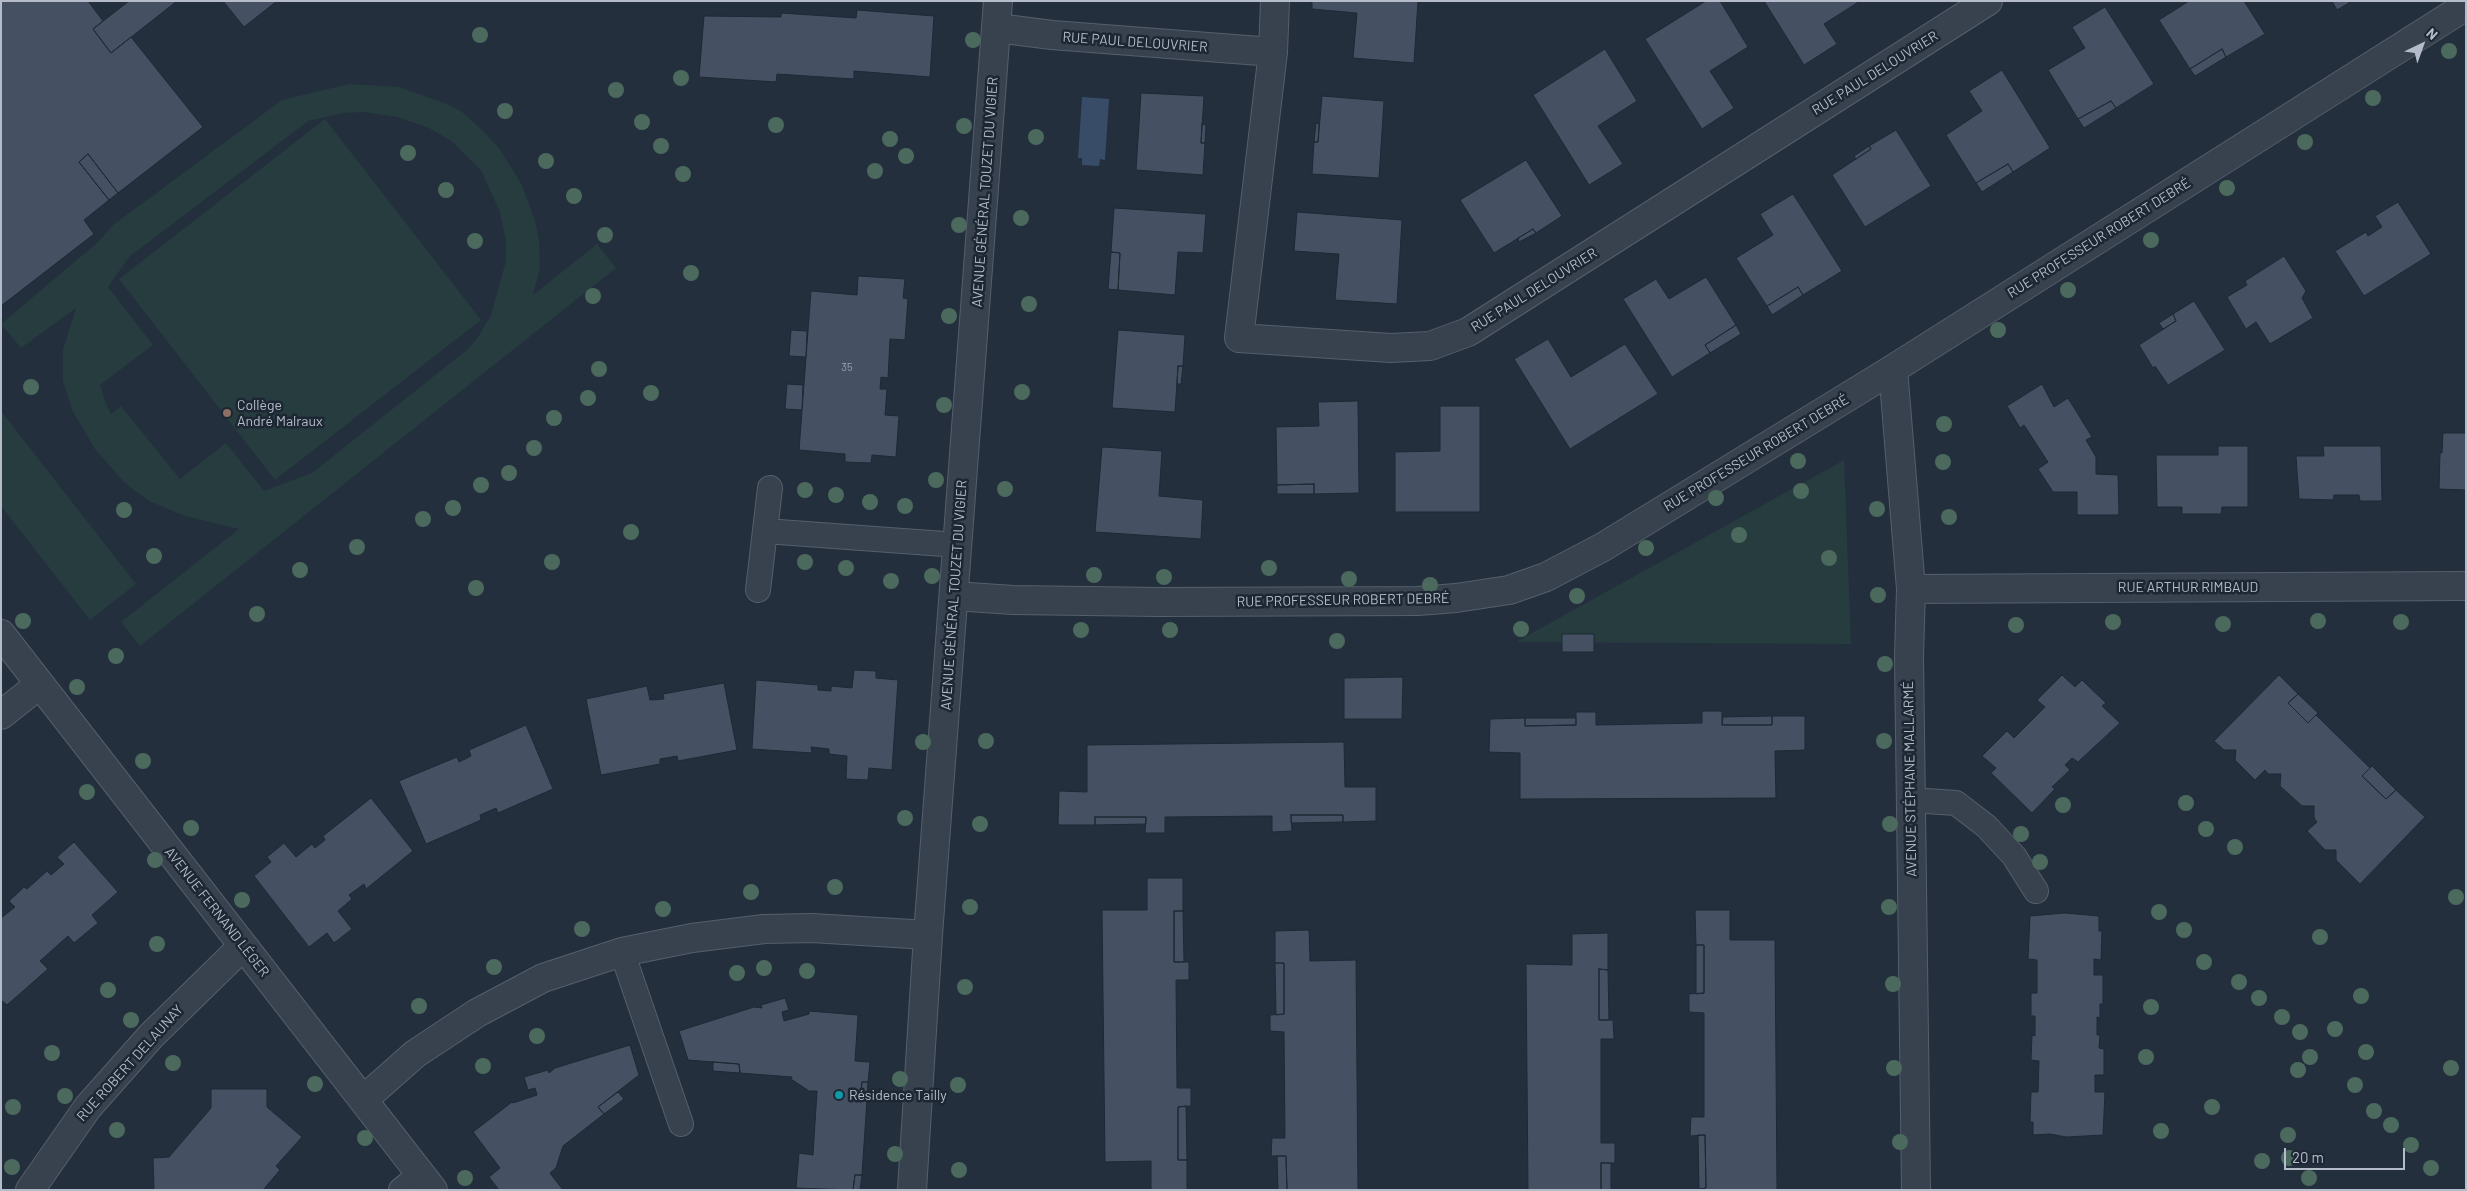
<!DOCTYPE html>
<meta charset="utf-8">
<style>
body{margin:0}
#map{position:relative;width:2467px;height:1191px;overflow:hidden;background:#242f3e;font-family:Barlow,sans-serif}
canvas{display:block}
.frame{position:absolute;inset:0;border:2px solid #b4bcc9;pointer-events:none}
.north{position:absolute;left:2397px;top:20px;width:50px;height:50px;-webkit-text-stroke:4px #1d2633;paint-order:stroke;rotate:42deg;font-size:14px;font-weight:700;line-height:20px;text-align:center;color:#b4bcc9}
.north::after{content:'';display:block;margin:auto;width:18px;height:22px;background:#b4bcc9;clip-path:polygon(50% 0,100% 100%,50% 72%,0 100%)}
.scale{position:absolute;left:2284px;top:1148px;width:121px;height:22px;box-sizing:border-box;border:2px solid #b4bcc9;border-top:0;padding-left:6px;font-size:15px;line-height:18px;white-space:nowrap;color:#b4bcc9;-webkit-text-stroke:4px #1d2633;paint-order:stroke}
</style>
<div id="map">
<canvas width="2467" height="1191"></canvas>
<div class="frame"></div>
<div class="north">N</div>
<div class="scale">20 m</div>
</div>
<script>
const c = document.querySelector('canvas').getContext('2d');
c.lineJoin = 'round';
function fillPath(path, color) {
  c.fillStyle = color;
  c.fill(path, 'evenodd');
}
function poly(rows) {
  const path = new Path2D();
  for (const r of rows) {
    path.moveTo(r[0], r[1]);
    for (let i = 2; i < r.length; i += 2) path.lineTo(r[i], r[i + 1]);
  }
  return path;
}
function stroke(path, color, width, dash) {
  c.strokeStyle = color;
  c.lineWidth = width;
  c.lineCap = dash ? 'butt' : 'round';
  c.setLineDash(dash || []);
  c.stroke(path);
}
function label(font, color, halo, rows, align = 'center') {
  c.font = font + ' Barlow,sans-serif';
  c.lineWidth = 5;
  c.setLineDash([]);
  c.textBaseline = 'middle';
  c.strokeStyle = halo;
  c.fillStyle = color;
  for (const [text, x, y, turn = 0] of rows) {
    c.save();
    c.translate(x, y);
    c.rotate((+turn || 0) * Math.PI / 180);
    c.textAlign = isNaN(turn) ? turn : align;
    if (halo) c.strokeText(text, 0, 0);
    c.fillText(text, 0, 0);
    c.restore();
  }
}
fillPath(poly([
 [349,84,399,87,444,103,461,111,483,131,499,148,522,185,535,221,539,240,540,268,533,295,597,244,616,268,140,646,121,622,239,529,185,516,149,501,125,483,95,449,73,412,63,381,63,350,76,308,21,348,1,324,98,242,113,225,282,100],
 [364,112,397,117,427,127,450,140,481,170,500,212,506,241,506,261,491,315,478,337,468,349,312,473,264,491,226,443,180,479,121,406,111,414,106,404,100,385,153,345,108,287,129,257,308,121,343,113],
 [325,119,481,320,275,480,119,279],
 [1,411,136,584,90,620,1,506],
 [1844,460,1851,644,1516,642]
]), '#263c3f');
fillPath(poly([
 [1082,97,1109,99,1105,160,1100,159,1099,166,1082,165,1082,158,1078,158]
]), '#394c67');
const building = poly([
 [1,1,88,1,103,21,93,29,111,53,131,37,203,127,118,193,88,154,79,162,109,200,84,220,94,234,1,306,1,1],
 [129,1,177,1,111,53,93,29,129,1],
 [223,1,277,1,244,27,223,1],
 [1312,1,1418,1,1414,63,1353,58,1357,13,1312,9,1312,1],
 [1706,1,1720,1,1748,47,1710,71,1734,108,1702,129,1645,39,1706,1],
 [1764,1,1860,1,1824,24,1837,44,1804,65,1764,1],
 [2189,1,2244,1,2265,34,2226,57,2222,49,2190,69,2159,20,2189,1],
 [2332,1,2352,1,2337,10,2332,1],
 [2105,7,2154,84,2116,108,2111,101,2078,119,2048,70,2085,48,2072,27,2105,7],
 [857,10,934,16,930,77,854,71,854,79,777,74,776,82,699,77,704,16,781,17,781,13,856,18,857,10],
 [1605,49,1637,101,1598,126,1623,164,1589,185,1533,95,1605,49],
 [2222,49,2226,57,2195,76,2190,69,2222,49],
 [2002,70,2050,148,2013,172,2008,164,1976,183,1946,135,1982,111,1969,91,2002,70],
 [1141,93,1204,96,1201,143,1205,143,1203,175,1136,170,1141,93],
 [1322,96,1384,101,1379,178,1312,174,1314,142,1318,142,1322,96],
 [2111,101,2116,108,2084,128,2078,119,2111,101],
 [1316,123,1319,124,1318,142,1314,142,1316,123],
 [1202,124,1206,125,1205,143,1201,143,1202,124],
 [1896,130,1931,186,1865,227,1832,175,1871,149,1869,146,1896,130],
 [1869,146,1871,149,1856,159,1854,156,1869,146],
 [88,154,118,193,109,200,79,162,88,154],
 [1526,160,1562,216,1536,233,1533,229,1494,253,1460,200,1526,160],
 [2008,164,2013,172,1982,192,1976,183,2008,164],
 [1793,194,1842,271,1803,295,1798,287,1767,306,1736,258,1773,235,1760,214,1793,194],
 [2398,202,2431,254,2364,296,2335,251,2366,232,2368,236,2382,227,2375,216,2398,202],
 [1114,208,1206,214,1203,253,1178,252,1175,295,1118,290,1120,253,1111,252,1114,208],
 [1297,212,1402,220,1397,304,1335,300,1339,254,1294,251,1297,212],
 [1533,229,1536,233,1519,242,1518,238,1533,229],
 [1111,252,1120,253,1118,290,1108,289,1111,252],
 [2284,256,2306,291,2302,298,2313,318,2270,344,2256,322,2246,329,2227,297,2247,285,2245,281,2284,256],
 [858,276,905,279,903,298,908,299,905,340,890,339,888,378,881,377,880,389,887,389,885,415,899,416,896,457,872,455,871,463,845,462,845,454,799,450,811,291,857,295,858,276],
 [1706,277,1736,325,1705,345,1710,353,1672,377,1623,299,1656,279,1669,299,1706,277],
 [1798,287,1803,295,1772,315,1767,306,1798,287],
 [2194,301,2225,350,2168,385,2155,366,2153,368,2139,345,2176,321,2173,314,2194,301],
 [2173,314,2176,321,2163,329,2159,323,2173,314],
 [1736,325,1741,334,1710,353,1705,345,1736,325],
 [791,330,807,331,806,357,789,356,791,330],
 [1118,330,1185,335,1183,366,1178,366,1175,412,1112,408,1118,330],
 [1548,339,1571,377,1625,344,1658,394,1570,449,1514,359,1548,339],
 [1178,366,1183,366,1181,384,1177,384,1178,366],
 [787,384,803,385,802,410,785,409,787,384],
 [2042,384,2054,407,2068,398,2092,437,2086,440,2096,457,2096,474,2118,475,2119,515,2077,515,2077,492,2053,492,2038,469,2048,462,2024,425,2020,428,2007,406,2042,384],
 [1358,401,1359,493,1314,494,1314,484,1277,485,1276,427,1319,426,1318,402,1358,401],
 [1440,406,1480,406,1480,512,1395,512,1395,452,1440,451,1440,406],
 [2443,433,2466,433,2466,490,2439,489,2440,453,2442,453,2443,433],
 [2218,446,2248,446,2248,507,2222,507,2221,514,2182,514,2182,507,2157,507,2156,455,2218,455,2218,446],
 [2323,446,2381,446,2382,501,2360,501,2359,495,2334,495,2333,500,2299,499,2296,456,2324,456,2323,446],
 [1102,447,1162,451,1159,496,1203,500,1201,539,1095,532,1102,447],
 [1314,484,1314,494,1277,494,1277,485,1314,484],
 [1562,634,1594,634,1594,652,1562,652,1562,634],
 [854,670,876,671,876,678,898,680,892,770,869,768,868,780,846,779,847,756,829,754,829,749,811,747,812,753,752,749,756,680,818,685,818,690,831,691,831,686,852,688,854,670],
 [2062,675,2075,687,2082,680,2106,703,2102,706,2120,723,2078,762,2072,758,2065,765,2070,770,2052,787,2055,789,2032,813,1991,773,1996,768,1982,756,2007,731,2014,738,2045,707,2037,700,2062,675],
 [2279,675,2298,694,2288,703,2308,723,2316,715,2370,768,2362,776,2386,799,2396,790,2425,817,2360,884,2336,860,2336,850,2325,850,2307,831,2317,822,2314,818,2314,806,2302,806,2280,786,2281,774,2268,774,2265,770,2255,780,2235,760,2236,750,2224,750,2214,741,2279,675],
 [1403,677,1402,719,1344,719,1344,678,1403,677],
 [724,683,737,750,678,761,677,756,660,759,660,764,601,775,586,699,647,686,650,700,664,699,663,694,724,683],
 [2298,694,2318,713,2308,723,2288,703,2298,694],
 [1702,711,1722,711,1722,725,1772,725,1772,716,1805,716,1805,750,1775,751,1776,798,1520,799,1520,753,1489,752,1490,719,1525,718,1525,726,1576,725,1576,712,1596,712,1596,725,1702,723,1702,711],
 [1772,716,1772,725,1722,725,1723,717,1772,716],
 [1525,718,1576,718,1576,725,1525,726,1525,718],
 [526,725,553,789,498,813,496,808,480,815,481,820,426,844,399,781,457,757,459,762,471,756,469,750,526,725],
 [1344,742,1345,787,1376,787,1376,821,1343,822,1343,815,1291,815,1292,831,1272,832,1272,816,1165,817,1165,833,1145,833,1146,817,1095,817,1095,825,1058,825,1059,791,1087,792,1087,745,1344,742],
 [2372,766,2396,790,2386,799,2362,776,2372,766],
 [371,798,413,851,366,889,364,884,349,895,352,899,338,911,352,929,334,943,327,933,309,947,254,876,271,862,267,857,284,843,296,857,312,844,315,848,325,840,323,836,371,798],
 [1291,815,1343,815,1343,822,1291,823,1291,815],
 [1095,817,1146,817,1146,824,1095,825,1095,817],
 [74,842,118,892,92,915,98,923,74,943,68,936,40,961,48,969,7,1005,1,1000,1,918,15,907,9,901,24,887,27,889,47,871,51,875,64,864,57,857,74,842],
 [1147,878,1183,878,1183,911,1174,911,1174,962,1189,962,1189,980,1176,980,1177,1088,1191,1088,1191,1106,1178,1107,1178,1160,1187,1160,1187,1190,1151,1190,1151,1161,1105,1162,1102,910,1147,910,1147,878],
 [1695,910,1730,910,1730,940,1775,940,1777,1190,1699,1190,1706,1188,1705,1135,1690,1136,1691,1117,1704,1117,1704,1013,1689,1012,1689,994,1704,993,1704,945,1696,945,1695,910],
 [1174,911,1183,911,1184,962,1174,962,1174,911],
 [2065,913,2099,916,2099,931,2102,931,2101,960,2094,959,2094,975,2103,975,2103,1004,2100,1004,2100,1018,2097,1017,2097,1035,2100,1035,2099,1048,2104,1049,2104,1075,2095,1075,2095,1092,2105,1092,2103,1135,2066,1137,2050,1134,2033,1135,2033,1122,2030,1122,2031,1092,2038,1092,2039,1061,2031,1060,2032,1035,2035,1036,2035,1016,2031,1016,2031,993,2037,993,2037,960,2028,959,2030,916,2065,913],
 [1309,930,1310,961,1356,960,1358,1190,1287,1190,1286,1156,1271,1156,1272,1138,1285,1138,1284,1032,1270,1031,1270,1015,1284,1014,1284,963,1275,963,1275,931,1309,930],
 [1608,933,1608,970,1599,969,1599,1020,1613,1020,1614,1039,1601,1039,1601,1143,1615,1143,1615,1163,1601,1163,1601,1190,1528,1190,1526,964,1572,965,1572,934,1608,933],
 [1696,945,1704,945,1704,993,1696,994,1696,945],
 [1275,963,1284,963,1284,1014,1276,1015,1275,963],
 [1599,969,1608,970,1609,1020,1599,1020,1599,969],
 [785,998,789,1010,782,1012,784,1021,809,1014,809,1011,858,1015,855,1061,870,1062,868,1082,862,1082,860,1099,867,1099,862,1175,855,1175,853,1190,796,1188,799,1153,813,1155,817,1091,809,1091,791,1079,792,1077,740,1073,739,1064,688,1060,679,1031,754,1007,762,1008,761,1005,785,998],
 [630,1045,639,1075,598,1107,604,1114,563,1146,556,1168,550,1173,563,1190,499,1190,489,1177,500,1168,473,1132,512,1102,513,1103,537,1095,535,1088,528,1090,524,1077,548,1070,549,1073,555,1068,630,1045],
 [713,1062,739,1064,740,1073,713,1071,713,1062],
 [862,1082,868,1082,867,1099,860,1099,862,1082],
 [211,1089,267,1089,267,1107,302,1137,276,1166,280,1170,263,1190,154,1190,153,1158,169,1157,211,1108,211,1089],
 [618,1092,624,1099,604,1114,598,1107,618,1092],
 [1186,1106,1187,1160,1178,1160,1178,1107,1186,1106],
 [1698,1135,1705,1135,1706,1188,1699,1189,1698,1135],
 [1277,1156,1286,1156,1287,1190,1278,1190,1277,1156],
 [1601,1163,1611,1163,1611,1190,1601,1190,1601,1163],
 [855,1175,862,1175,860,1190,853,1190,855,1175]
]);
fillPath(building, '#455162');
stroke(building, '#1f2835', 1);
const lane = poly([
 [765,531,958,545],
 [758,590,770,488],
 [1911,800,1956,803,1986,826,2014,856,2036,891],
 [622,952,681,1124],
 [401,1190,421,1174]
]);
const street = poly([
 [1275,1,1273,52,1239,338,1391,348,1430,346,1468,332,1988,1],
 [997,28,1052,35,1273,52],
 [1893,369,1911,589,1909,657,1916,1190],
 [1911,589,2466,586],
 [954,596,1013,600,1158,602,1418,601,1456,598,1509,590,1546,577,1603,547,1893,369,2466,6],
 [1,634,433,1190],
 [1,715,40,684],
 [363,1100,415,1054,477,1013,543,978,622,952,692,938,764,929,812,928,928,935],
 [30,1190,88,1107,151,1036,243,946],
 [912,1190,928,935,998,1]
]);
stroke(lane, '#565f6c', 26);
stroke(street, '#565f6c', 30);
stroke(lane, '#38414e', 24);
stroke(street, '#38414e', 28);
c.fillStyle = '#4b6a5d';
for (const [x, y] of [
 [480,35],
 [973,40],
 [2449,51],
 [681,78],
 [616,90],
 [2373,98],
 [505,111],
 [642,122],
 [776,125],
 [964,126],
 [1036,137],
 [890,139],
 [2305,142],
 [661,146],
 [408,153],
 [906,156],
 [546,161],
 [875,171],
 [683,174],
 [2227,188],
 [446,190],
 [574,196],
 [1021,218],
 [959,225],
 [605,235],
 [2151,240],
 [475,241],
 [691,273],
 [2068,290],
 [593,296],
 [1029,304],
 [949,316],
 [1998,330],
 [599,369],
 [31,387],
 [1022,392],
 [651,393],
 [588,398],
 [944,405],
 [554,418],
 [1944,424],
 [534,448],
 [1798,461],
 [1943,462],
 [509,473],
 [936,480],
 [481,485],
 [1005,489],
 [805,490],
 [1801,491],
 [836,495],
 [1716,498],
 [870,502],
 [905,506],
 [453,508],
 [1877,509],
 [124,510],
 [1949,517],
 [423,519],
 [631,532],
 [1739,535],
 [357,547],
 [1646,548],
 [154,556],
 [1829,558],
 [552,562],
 [805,562],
 [846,568],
 [1269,568],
 [300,570],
 [1094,575],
 [932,576],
 [1164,577],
 [1349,579],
 [891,581],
 [1430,585],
 [476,588],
 [1878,595],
 [1577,596],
 [257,614],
 [23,621],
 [2318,621],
 [2113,622],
 [2401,622],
 [2223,624],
 [2016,625],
 [1521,629],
 [1081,630],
 [1170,630],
 [1337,641],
 [116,656],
 [1885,664],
 [77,687],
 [986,741],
 [1884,741],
 [923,742],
 [143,761],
 [87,792],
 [2186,803],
 [2063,805],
 [905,818],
 [980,824],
 [1890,824],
 [191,828],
 [2206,829],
 [2021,834],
 [2235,847],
 [155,860],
 [2040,862],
 [835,887],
 [751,892],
 [2456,897],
 [242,900],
 [970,907],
 [1889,907],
 [663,909],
 [2159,912],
 [582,929],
 [2184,930],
 [2320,937],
 [157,944],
 [2204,962],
 [494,967],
 [764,968],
 [807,971],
 [737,973],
 [2239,982],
 [1893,984],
 [965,987],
 [108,990],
 [2361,996],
 [2259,998],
 [419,1006],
 [2151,1007],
 [2282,1017],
 [131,1020],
 [2335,1029],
 [2300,1032],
 [537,1036],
 [2366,1052],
 [52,1053],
 [2146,1057],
 [2310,1057],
 [173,1063],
 [483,1066],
 [1894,1068],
 [2451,1068],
 [2298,1070],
 [900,1079],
 [315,1084],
 [958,1085],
 [2355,1085],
 [65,1096],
 [13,1107],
 [2212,1107],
 [2374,1111],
 [2391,1125],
 [117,1130],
 [2161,1131],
 [2288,1135],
 [365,1138],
 [1900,1142],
 [2411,1145],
 [895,1154],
 [2289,1158],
 [2262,1161],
 [12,1167],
 [2431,1168],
 [959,1170],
 [465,1178],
 [2309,1178]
]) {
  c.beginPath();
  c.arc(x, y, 8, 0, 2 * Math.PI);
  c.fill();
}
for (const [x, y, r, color] of [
 [227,413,5,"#8d6e63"],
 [839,1095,5,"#0f9aa8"]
]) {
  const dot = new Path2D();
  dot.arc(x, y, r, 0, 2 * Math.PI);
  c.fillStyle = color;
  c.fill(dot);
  stroke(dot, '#1d2633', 2);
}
label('11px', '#98a1af', null, [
 ["35",847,367]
]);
label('14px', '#b4bcc9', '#1d2633', [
 ["RUE PAUL DELOUVRIER",1135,42,4],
 ["RUE PAUL DELOUVRIER",1875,73,-32],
 ["AVENUE GÉNÉRAL TOUZET DU VIGIER",985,192,-86],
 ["RUE PROFESSEUR ROBERT DEBRÉ",2099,238,-32],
 ["RUE PAUL DELOUVRIER",1534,290,-32],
 ["RUE PROFESSEUR ROBERT DEBRÉ",1756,453,-31],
 ["RUE ARTHUR RIMBAUD",2188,587],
 ["AVENUE GÉNÉRAL TOUZET DU VIGIER",954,595,-86],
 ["RUE PROFESSEUR ROBERT DEBRÉ",1343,600,-1],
 ["AVENUE STÉPHANE MALLARMÉ",1910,779,-91],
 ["AVENUE FERNAND LÉGER",217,912,52],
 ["RUE ROBERT DELAUNAY",130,1063,-48]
]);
label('14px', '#b4bcc9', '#1d2633', [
 ["Collège",237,405],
 ["André Malraux",237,421],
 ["Résidence Tailly",849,1095]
], 'left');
</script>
